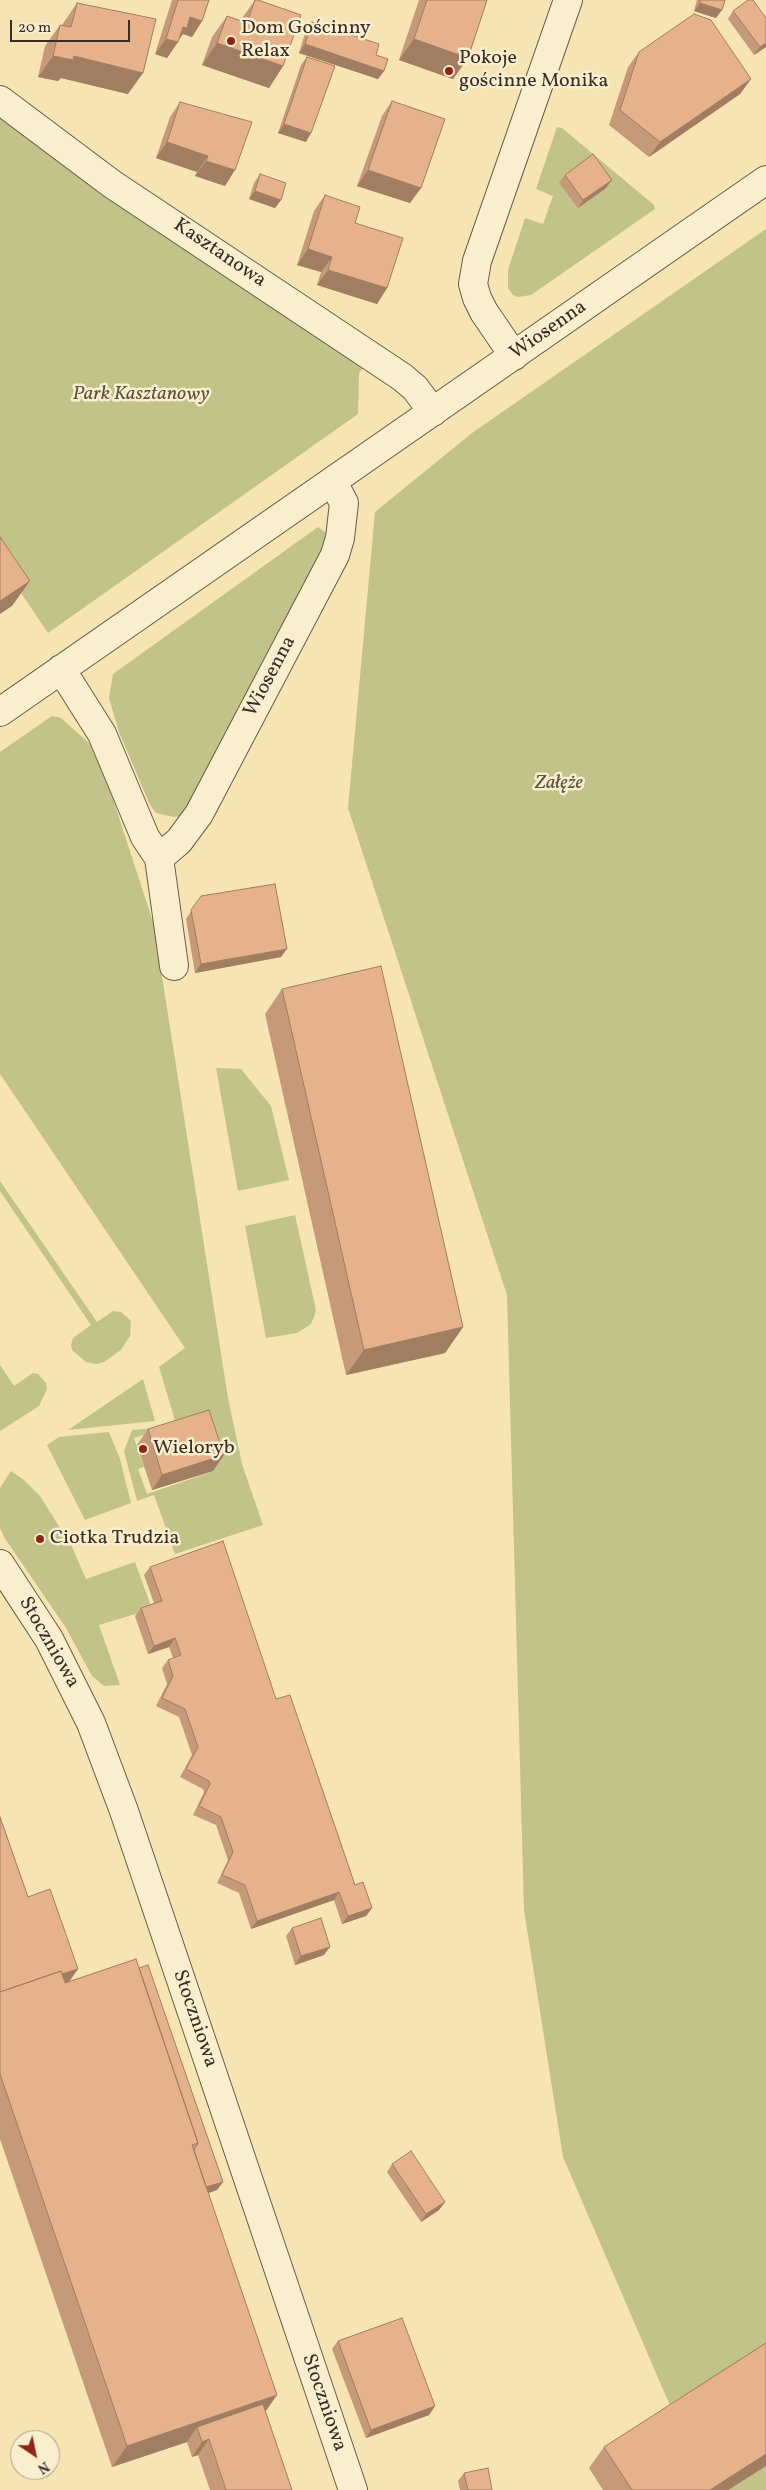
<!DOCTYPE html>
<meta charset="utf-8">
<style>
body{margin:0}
#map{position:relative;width:766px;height:2490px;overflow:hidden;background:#f6e5b2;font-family:Vollkorn,serif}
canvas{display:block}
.north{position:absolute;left:10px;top:2430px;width:50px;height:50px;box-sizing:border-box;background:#f9eecd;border:1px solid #aca18b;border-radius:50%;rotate:146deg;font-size:14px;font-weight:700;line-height:20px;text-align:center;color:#392e27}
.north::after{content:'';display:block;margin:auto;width:18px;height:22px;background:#8f2418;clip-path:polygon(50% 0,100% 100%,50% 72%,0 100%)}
.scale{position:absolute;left:10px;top:20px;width:120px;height:22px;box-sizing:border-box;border:2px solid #392e27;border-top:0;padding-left:6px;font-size:15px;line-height:18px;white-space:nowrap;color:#392e27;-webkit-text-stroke:4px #f9eecd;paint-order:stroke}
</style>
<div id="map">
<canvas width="766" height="2490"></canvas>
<div class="north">N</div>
<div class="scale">20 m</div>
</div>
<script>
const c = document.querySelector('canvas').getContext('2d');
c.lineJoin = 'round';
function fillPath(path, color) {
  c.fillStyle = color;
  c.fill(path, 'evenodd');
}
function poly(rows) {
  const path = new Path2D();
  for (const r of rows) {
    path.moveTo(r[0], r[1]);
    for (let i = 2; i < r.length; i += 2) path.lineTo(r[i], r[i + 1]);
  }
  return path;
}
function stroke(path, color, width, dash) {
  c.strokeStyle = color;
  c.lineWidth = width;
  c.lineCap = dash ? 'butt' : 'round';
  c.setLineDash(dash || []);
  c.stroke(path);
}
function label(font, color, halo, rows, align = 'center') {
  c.font = font + ' Vollkorn,serif';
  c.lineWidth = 5;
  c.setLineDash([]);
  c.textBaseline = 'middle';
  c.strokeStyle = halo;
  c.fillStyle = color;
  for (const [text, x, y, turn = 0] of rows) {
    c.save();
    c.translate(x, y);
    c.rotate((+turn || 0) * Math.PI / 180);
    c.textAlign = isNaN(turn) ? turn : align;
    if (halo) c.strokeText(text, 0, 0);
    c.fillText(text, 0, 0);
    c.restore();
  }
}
fillPath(poly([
 [0,118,365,365,359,373,358,414,48,633,0,562],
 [557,127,562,128,654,205,655,209,531,295,518,297,513,295,508,288,508,270,525,218,543,224,553,196,536,189],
 [766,229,766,2490,710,2490,696,2466,563,2157,524,1910,507,1295,348,808,375,512,472,433],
 [318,527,328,534,330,544,191,809,182,816,174,817,156,813,150,805,119,732,109,698,113,674],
 [52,716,61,718,90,744,111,793,154,925,228,1398,242,1464,263,1525,175,1554,154,1495,137,1501,124,1451,132,1430,155,1428,156,1431,134,1438,144,1467,138,1469,147,1494,214,1471,197,1418,176,1424,159,1367,185,1348,0,1074,0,752],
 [216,1068,241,1069,271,1106,289,1180,238,1191],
 [0,1181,97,1322,113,1311,121,1312,131,1321,130,1336,126,1342,121,1350,104,1362,96,1364,86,1362,72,1350,71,1345,73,1338,91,1325,0,1191],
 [295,1215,316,1310,314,1317,311,1324,297,1333,266,1338,245,1226],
 [0,1365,14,1386,33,1373,38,1374,46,1383,47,1389,39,1406,0,1431],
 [143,1379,155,1421,68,1430],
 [109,1432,120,1459,131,1503,85,1520,47,1445,59,1437],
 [11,1471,24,1480,40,1496,72,1547,86,1579,135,1562,152,1609,99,1625,120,1685,104,1686,92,1676,66,1628,4,1537,0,1528,0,1488]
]), '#c1c389');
const minor = poly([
 [0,100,112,184,402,377,415,388,433,412],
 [514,356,484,312,477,298,473,284,477,261,568,0],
 [61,669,102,734,145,837,159,858,174,966],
 [0,712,766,180],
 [159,858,179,841,199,814,335,555,340,538,344,503,333,482],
 [0,1564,49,1639,91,1723,124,1811,353,2490]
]);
stroke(minor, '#685c4a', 30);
stroke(minor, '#f9eecd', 28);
fillPath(poly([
 [172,0,209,0,202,21,192,37,183,34,180,38,178,42,167,58,155,54],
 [255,0,283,66,269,88,202,65,212,37,227,16,240,21],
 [419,0,487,0,468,58,453,79,399,60],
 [697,0,725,0,716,18,694,11],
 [77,3,128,94,61,78,58,81,38,77,45,46,60,25,62,25],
 [733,11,766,47,754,55,728,19],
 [312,22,376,55,384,71,378,79,299,53,306,30],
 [639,52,751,79,740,94,649,157,609,125,628,67],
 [307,57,306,142,278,133,301,65],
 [392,101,421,188,410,203,357,186,382,116],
 [180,102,225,186,195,176,197,172,156,158,170,117],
 [260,174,281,200,275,208,249,199,254,183],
 [565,175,606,188,578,208,559,183],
 [325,195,355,223,387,288,377,304,317,285,321,272,297,265,314,211],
 [201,896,281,957,195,973,186,919],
 [282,989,463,1327,445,1353,346,1375,265,1014],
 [148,1429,224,1455,213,1471,152,1490,137,1445],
 [150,1567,276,1699,355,1885,372,1908,366,1916,342,1924,334,1900,251,1929,239,1893,217,1883,228,1860,216,1825,193,1815,204,1792,203,1789,180,1777,192,1755,179,1717,156,1706,167,1684,162,1668,168,1660,173,1658,169,1647,148,1654,135,1616,141,1608,154,1603,144,1575],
 [0,1817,28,1897,78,1969,69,1982,139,1968,223,2182,217,2190,208,2193,277,2395,265,2412,292,2490,210,2490,198,2455,192,2457,187,2442,112,2467,0,2139],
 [292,1928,324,1955,295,1965,286,1936],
 [392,2164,445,2202,439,2210,421,2222,387,2172],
 [338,2341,435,2406,429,2415,366,2438,332,2349],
 [766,2343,766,2466,728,2490,603,2490,589,2468,604,2447],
 [464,2473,492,2490,460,2490,458,2481]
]), '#c69978');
fillPath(poly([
 [700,3,722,10,716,18,694,11],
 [190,17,202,21,192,37,183,34,177,42,178,42,167,58,155,54,166,39],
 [414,39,468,58,453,79,399,60],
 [217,43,283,66,269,88,202,65],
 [766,43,766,47,754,55,760,47],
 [305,44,384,71,378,79,299,53],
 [53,56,74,56,143,73,128,94,61,78,58,81,38,77],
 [751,79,740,94,649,157,660,142],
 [284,124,311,133,306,142,278,133],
 [167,142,208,156,197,172,156,158],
 [206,161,235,170,225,186,195,176],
 [368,170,421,188,410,203,357,186],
 [612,180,606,188,578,208,583,200],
 [255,191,281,200,275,208,249,199],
 [308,249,332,257,321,272,297,265],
 [328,270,387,288,377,304,317,285],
 [30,581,12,606,0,614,0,601],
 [287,949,281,957,195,973,201,964],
 [463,1327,445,1353,346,1375,364,1350],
 [224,1455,213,1471,152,1490,162,1475],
 [175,1638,169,1647,148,1654,154,1646],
 [339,1892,334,1900,251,1929,257,1921],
 [372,1908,366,1916,342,1924,348,1916],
 [330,1947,324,1955,295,1965,301,1956],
 [78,1969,67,1984,0,1996],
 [223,2182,217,2190,188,2200,194,2191],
 [445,2202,439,2210,421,2222,426,2214],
 [277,2395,262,2416,197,2427,187,2442,112,2467,127,2446],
 [435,2406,429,2415,366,2438,371,2430],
 [209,2439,198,2455,192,2457,202,2442],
 [766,2454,766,2466,728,2490,710,2490]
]), '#a17d61');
const building = poly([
 [178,0,209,0,202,21,190,17,187,28,183,27,178,42,166,39,178,0],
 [255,0,258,0,301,15,283,66,217,43,227,16,247,23,255,0],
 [427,0,487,0,468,58,414,39,427,0],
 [700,0,725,0,722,10,700,3,700,0],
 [748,0,753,0,766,18,766,43,760,47,733,11,748,0],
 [77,3,156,19,143,73,74,56,73,60,53,56,60,25,71,27,77,3],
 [694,14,711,20,751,79,660,142,620,110,639,52,694,14],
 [312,22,379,44,376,55,388,59,384,71,305,44,312,22],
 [307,57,335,66,311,133,284,124,307,57],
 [392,101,445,119,421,188,368,170,392,101],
 [180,102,252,122,235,170,206,161,208,156,167,142,180,102],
 [593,154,612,180,583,200,565,175,593,154],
 [260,174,286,183,281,200,255,191,260,174],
 [325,195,360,207,355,223,403,238,387,288,328,270,332,257,308,249,325,195],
 [0,537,30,581,0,601,0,537],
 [275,884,287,949,201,964,191,910,201,896,275,884],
 [381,966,463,1327,364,1350,282,989,381,966],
 [209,1410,224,1455,162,1475,148,1429,209,1410],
 [223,1541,276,1699,290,1695,355,1885,363,1882,372,1908,348,1916,339,1892,257,1921,245,1885,222,1875,233,1852,221,1817,199,1806,210,1784,209,1781,186,1769,198,1747,185,1709,162,1698,173,1676,168,1660,181,1655,175,1638,154,1646,141,1608,162,1601,150,1567,223,1541],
 [0,1817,28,1897,50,1889,78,1969,62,1974,61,1971,0,1992,0,1817],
 [321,1918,330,1947,301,1956,292,1928,321,1918],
 [136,1959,198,2143,192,2145,277,2395,127,2446,0,2074,0,1992,61,1971,65,1983,136,1959],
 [148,1965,223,2182,206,2187,194,2150,198,2143,139,1968,148,1965],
 [411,2151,445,2202,426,2214,392,2164,411,2151],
 [402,2318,435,2406,371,2430,338,2341,402,2318],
 [766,2343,766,2454,710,2490,632,2490,604,2447,766,2343],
 [263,2404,292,2490,226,2490,209,2439,202,2442,197,2427,263,2404],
 [488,2468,492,2490,468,2490,464,2473,488,2468]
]);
fillPath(building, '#e6b28b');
stroke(building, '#a17d61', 1);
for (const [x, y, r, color] of [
 [231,41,5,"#8f2418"],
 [449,71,5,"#8f2418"],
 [143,1449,5,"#8f2418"],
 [40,1539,5,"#8f2418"]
]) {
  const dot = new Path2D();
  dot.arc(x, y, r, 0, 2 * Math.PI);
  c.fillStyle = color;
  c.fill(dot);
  stroke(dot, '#f9eecd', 2);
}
label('20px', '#392e27', '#f9eecd', [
 ["Dom Gościnny",241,29],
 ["Relax",241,52],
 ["Pokoje",459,59],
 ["gościnne Monika",459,82],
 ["Wieloryb",153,1449],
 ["Ciotka Trudzia",50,1539]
], 'left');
label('20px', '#392e27', '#f9eecd', [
 ["Kasztanowa",219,254,34],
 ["Wiosenna",549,331,-35],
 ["Wiosenna",271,677,-62],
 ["Stoczniowa",48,1643,60],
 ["Stoczniowa",194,2019,71],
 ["Stoczniowa",323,2403,71]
]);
label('italic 20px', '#5b5340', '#f9eecd', [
 ["Park Kasztanowy",141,395],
 ["Załęże",559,784]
]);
</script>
